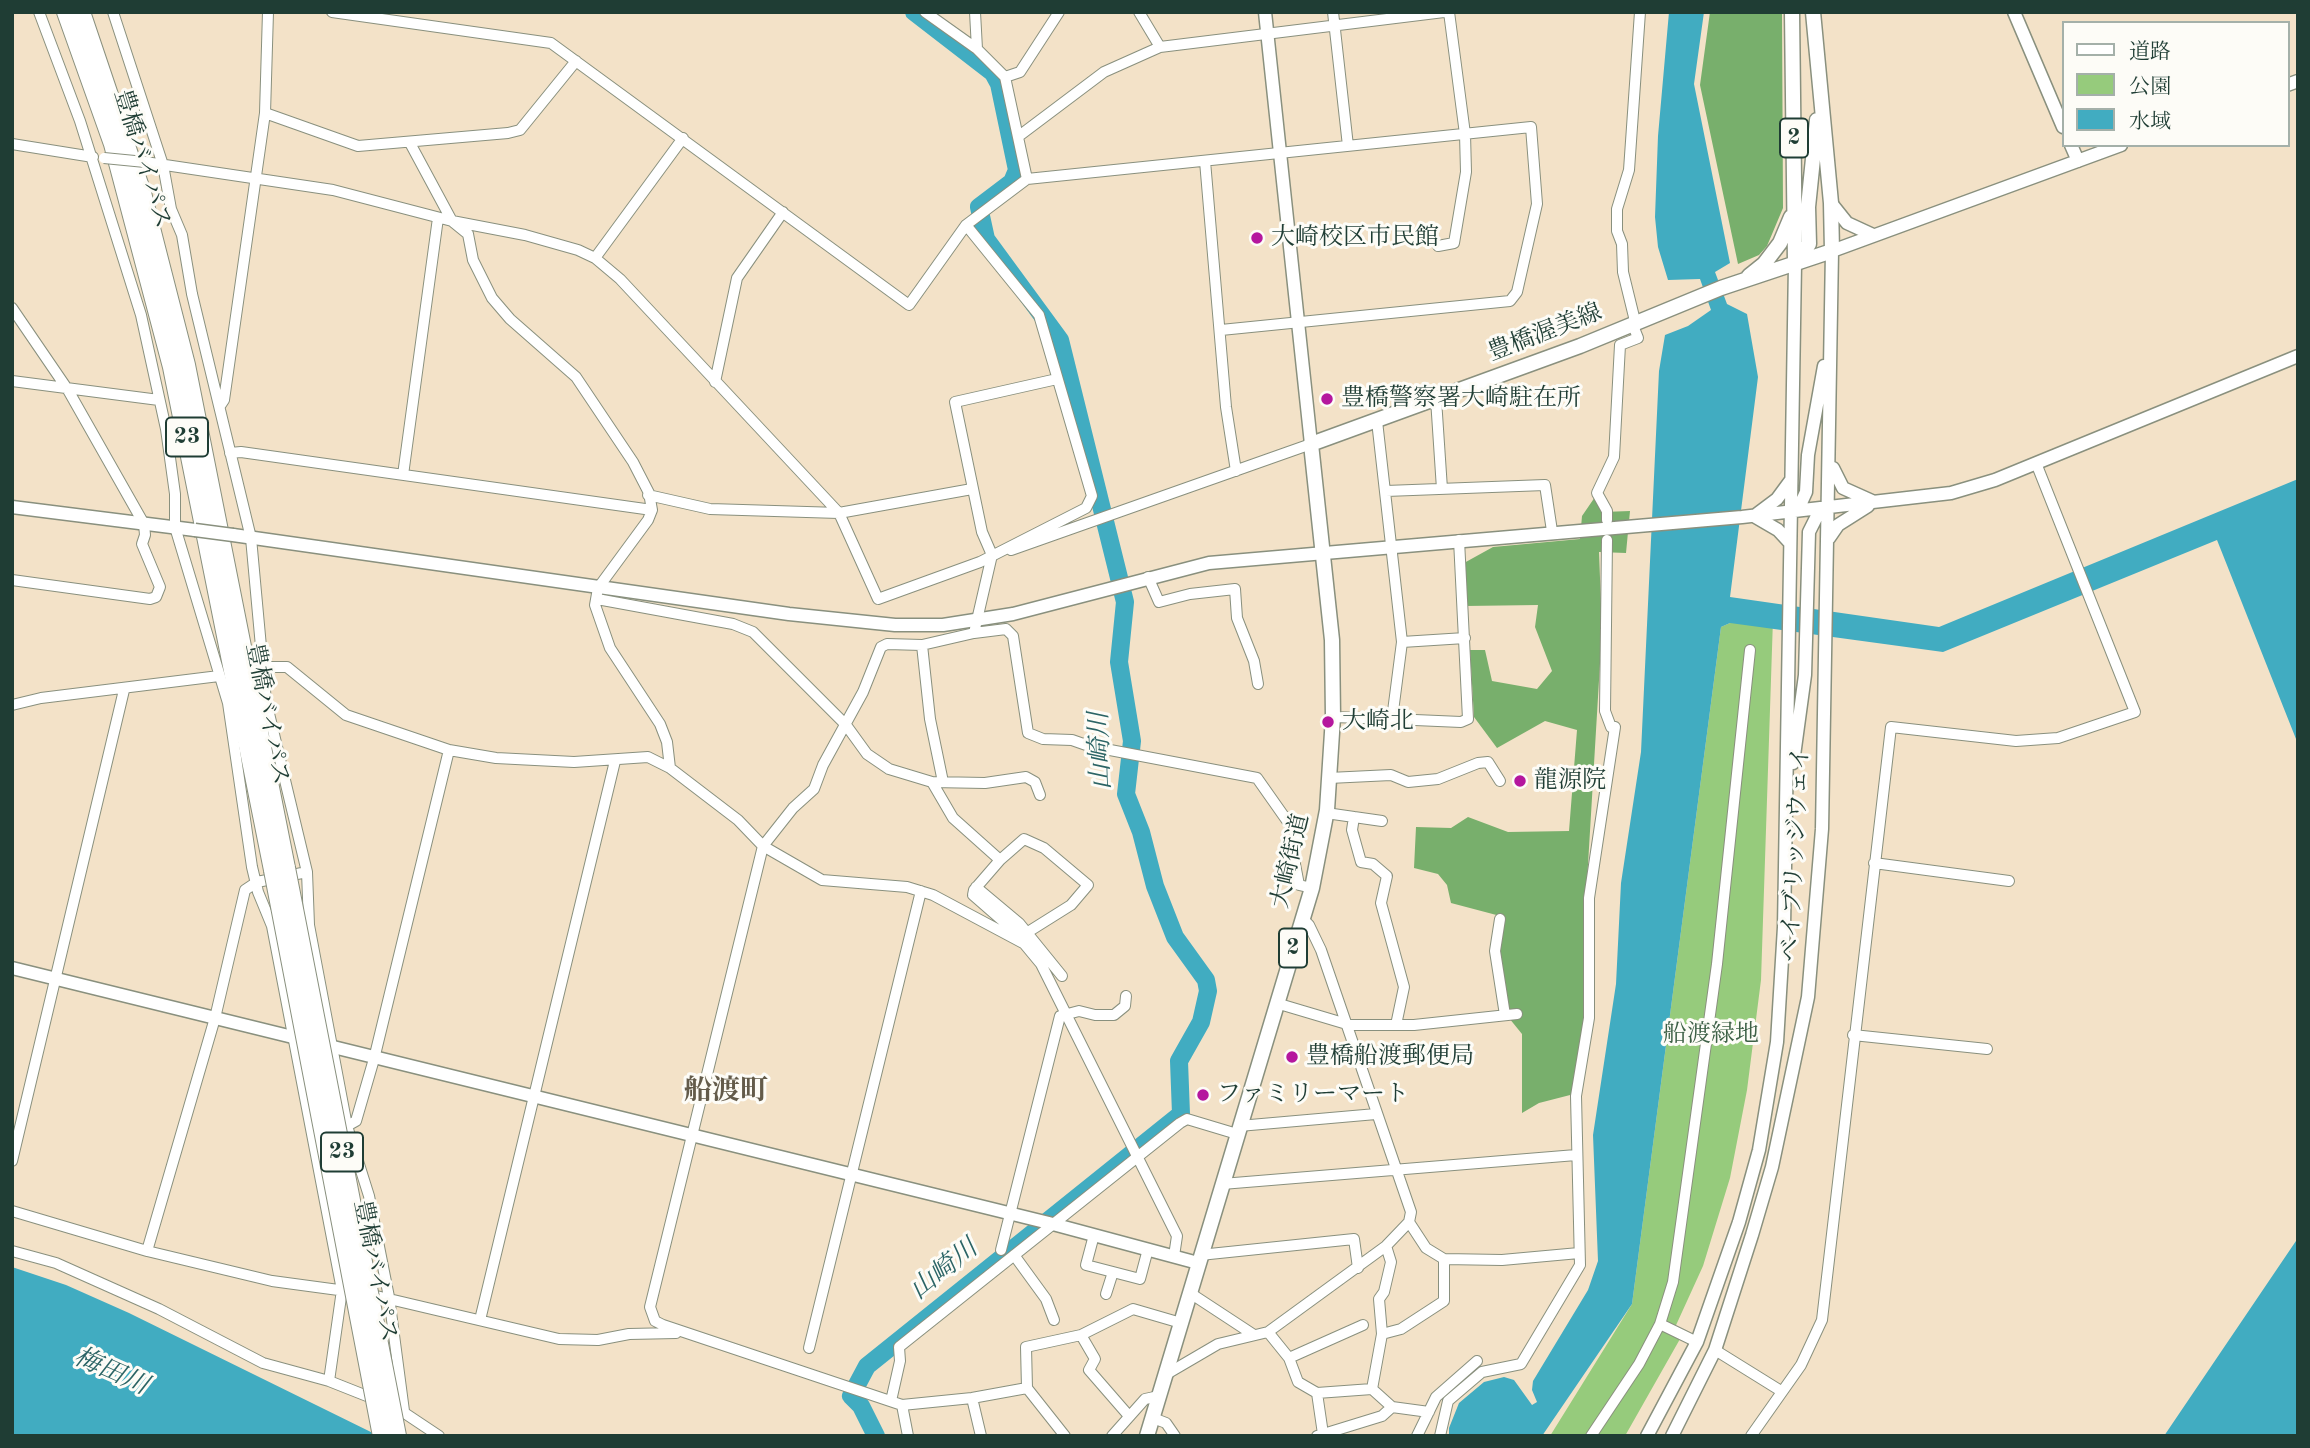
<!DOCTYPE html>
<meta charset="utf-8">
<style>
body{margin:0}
#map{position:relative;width:2310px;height:1448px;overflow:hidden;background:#f3e2c8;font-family:"Old Standard TT","Noto Serif JP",serif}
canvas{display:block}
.frame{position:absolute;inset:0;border:14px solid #1f3d34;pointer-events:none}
.legend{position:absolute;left:2062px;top:21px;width:228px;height:126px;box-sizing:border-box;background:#fdfcf7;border:2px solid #a4b0a9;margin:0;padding:9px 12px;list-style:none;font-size:21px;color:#1f3d34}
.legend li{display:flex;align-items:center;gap:14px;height:35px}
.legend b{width:35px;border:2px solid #a4b0a9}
</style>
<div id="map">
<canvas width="2310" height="1448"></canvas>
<div class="frame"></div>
<ul class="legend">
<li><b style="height:9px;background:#fff"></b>道路</li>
<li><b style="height:19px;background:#96cb7c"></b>公園</li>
<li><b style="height:19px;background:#41acc1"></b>水域</li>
</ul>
</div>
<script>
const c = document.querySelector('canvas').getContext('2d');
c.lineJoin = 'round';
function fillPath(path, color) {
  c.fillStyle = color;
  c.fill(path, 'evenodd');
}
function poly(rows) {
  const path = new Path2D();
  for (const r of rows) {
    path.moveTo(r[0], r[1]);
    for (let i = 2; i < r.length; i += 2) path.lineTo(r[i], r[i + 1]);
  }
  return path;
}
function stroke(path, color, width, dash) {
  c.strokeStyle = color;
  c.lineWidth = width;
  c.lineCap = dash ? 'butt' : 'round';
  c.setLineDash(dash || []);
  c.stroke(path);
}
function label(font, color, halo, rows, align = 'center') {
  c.font = font + ' "Old Standard TT","Noto Serif JP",serif';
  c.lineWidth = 6;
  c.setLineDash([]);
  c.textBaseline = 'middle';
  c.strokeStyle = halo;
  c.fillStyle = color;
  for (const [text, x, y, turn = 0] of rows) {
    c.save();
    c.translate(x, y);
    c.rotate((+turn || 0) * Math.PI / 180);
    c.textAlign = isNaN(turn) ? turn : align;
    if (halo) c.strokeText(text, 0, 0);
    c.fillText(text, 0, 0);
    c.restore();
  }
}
fillPath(poly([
 [1773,619,1761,980,1747,1090,1730,1178,1703,1266,1672,1334,1680,1339,1625,1436,1550,1436,1632,1304,1721,627,1730,623]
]), '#96cb7c');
fillPath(poly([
 [1710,12,1782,12,1783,208,1767,246,1759,255,1738,264,1700,85],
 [1595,497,1603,512,1630,511,1626,553,1599,552,1602,630,1586,898,1586,1017,1574,1094,1539,1103,1522,1113,1522,1034,1509,1018,1497,955,1504,917,1451,903,1447,885,1438,874,1414,868,1416,827,1451,828,1468,817,1508,832,1569,831,1577,730,1545,721,1497,748,1474,717,1470,650,1485,650,1492,681,1537,689,1552,671,1535,627,1538,605,1465,606,1464,563,1493,547,1580,539,1582,516]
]), '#78af6c');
fillPath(poly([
 [1669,12,1704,12,1694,84,1730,263,1715,272,1727,304,1747,314,1758,377,1730,597,1939,627,2298,479,2298,744,2217,540,1943,652,1730,623,1721,627,1632,1304,1542,1436,1449,1436,1449,1428,1459,1403,1484,1382,1504,1377,1514,1380,1532,1405,1537,1402,1532,1390,1533,1381,1588,1290,1598,1261,1593,1135,1616,984,1621,883,1641,752,1659,371,1665,335,1688,326,1711,310,1700,279,1668,280,1658,247,1655,217,1658,136],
 [2298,1238,2298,1436,2164,1436],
 [12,1267,66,1285,129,1313,379,1436,12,1436]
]), '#41acc1');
stroke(poly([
 [876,1436,861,1406,851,1396,867,1366,1181,1114,1179,1061,1201,1022,1208,991,1206,980,1175,937,1155,886,1141,832,1126,794,1132,741,1119,662,1125,602,1060,340,986,239,979,207,1012,182,1017,170,999,84,993,73,914,12]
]), '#41acc1', 18);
const street = poly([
 [39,12,80,121,141,315,166,429,175,494,175,527,228,703,252,867,258,892,272,926,342,1290,329,1381],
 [113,12,163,165,171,209,182,235,192,294,251,538,266,701,307,872,309,925,347,1126,369,1196,389,1297,404,1411],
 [332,12,551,43,909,305,966,225,1027,179,1531,127,1537,204,1517,292,1510,301,1221,330],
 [925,12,977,49,1005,77,1027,179],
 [975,12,977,49],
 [1139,12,1160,47],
 [1333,12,1348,146],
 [1005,77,1020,72,1059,12],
 [265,113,358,146,508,133,520,130,576,61],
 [1019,136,1104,72,1160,47,1444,12],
 [410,143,452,221,468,234,473,260,492,298,510,319,576,377,633,462,649,493,652,510,648,520,598,588,595,605,610,648,660,724,667,742,670,768],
 [12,144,93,157],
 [1205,161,1226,407,1236,471],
 [145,162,333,190,452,221,525,235,578,250,595,258,620,279,839,513,878,599,980,562,1086,508,1092,496,1039,315,966,225],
 [1438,246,1454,243,1466,172,1465,134,1449,12],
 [595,258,683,138],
 [12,308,68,390,144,524,145,535,142,544,160,587,156,597,150,599,12,580],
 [1635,321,1623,272,1622,244,1617,231,1617,209,1629,170,1640,12],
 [12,381,159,400],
 [715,382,737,278,783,212],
 [1436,399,1442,489],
 [220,406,224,400,265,113,268,12],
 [230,453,241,452,652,510],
 [403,475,438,218],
 [1386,491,1545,485,1552,531],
 [648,495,710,509,839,513,972,489],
 [1607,520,1607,511,1597,493,1614,457,1620,345,1638,338,1632,323],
 [1011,550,1311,444],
 [1148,577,1159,602,1190,594,1235,589,1237,618,1254,661,1258,684],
 [597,599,733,624,753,632,846,725,867,754,889,769,932,782,985,783,1026,777,1035,782,1040,795],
 [974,633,1006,629,1013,636,1028,733,1043,739,1072,740,1089,746,1257,778,1295,832,1295,864,1299,885,1312,888],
 [1402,642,1465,638],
 [922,645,930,719,943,782],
 [262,667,287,667,346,715,449,750,496,758,574,762,648,757,670,768,738,820,763,846,822,880,907,887,933,895,1023,943],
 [12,705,41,698,219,676],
 [1333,717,1392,719,1402,642,1377,421],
 [1392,719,1461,722,1468,719,1459,540],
 [1329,778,1391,775,1408,782,1438,779,1478,763,1488,762,1500,781],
 [932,782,953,818,1000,860,974,890,973,895,1012,929,1041,964,1177,1236,1174,1256],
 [1326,813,1382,821],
 [1354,817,1352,830,1361,862,1373,864,1387,876,1381,903,1404,987,1396,1025],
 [1000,860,1024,839,1044,848,1088,885,1071,905,1028,932],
 [1874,863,2009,881],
 [976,887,1019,923,1062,976],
 [1500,919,1495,951,1505,1015],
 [1276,1003,1350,1025,1414,1025,1517,1014],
 [1853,1035,1987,1049],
 [347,1126,356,1121,374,1059,449,750],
 [1239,1126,1376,1114],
 [12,1161,124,690],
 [1222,1184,1576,1155],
 [12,1211,147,1251,272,1281,346,1291],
 [1409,1222,1426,1248,1444,1259,1502,1260,1579,1253],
 [1094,1235,1086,1265,1140,1279,1148,1249],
 [1001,1250,1060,1016,1079,1011,1095,1015,1114,1015,1125,1006,1126,996],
 [12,1251,56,1263,159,1309,263,1363,329,1381,377,1400],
 [147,1251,215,1018,245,890,257,882,307,872],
 [1014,1255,1046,1299,1054,1320],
 [1200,1255,1354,1239,1358,1268],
 [1190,1293,1254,1335],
 [368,1294,559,1339,598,1340,629,1334,676,1333],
 [1106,1294,1113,1272],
 [480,1320,615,761],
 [1660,1324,1697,1342],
 [1268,1332,1289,1358,1298,1382,1317,1393,1372,1389,1392,1407,1429,1412],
 [1382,1334,1401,1329,1444,1301,1444,1259],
 [1081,1335,1095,1359,1089,1370,1129,1416],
 [809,1348,921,891],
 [1715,1350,1781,1391],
 [1289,1358,1363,1325],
 [1165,1375,1218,1344,1268,1332,1386,1246,1409,1222,1411,1212,1321,950,1309,925,1302,918],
 [1372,1389,1382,1334,1379,1299,1384,1292,1391,1262,1386,1246],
 [1317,1393,1323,1434],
 [972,1398,981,1436],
 [891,1401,900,1361,899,1347,1180,1123,1187,1119,1237,1134],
 [902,1405,972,1398,1027,1388],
 [400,1410,439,1436],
 [1153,1418,1166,1423,1175,1436],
 [908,1436,902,1405,663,1325,655,1321,650,1307,763,846,793,808,814,789,823,765,863,692,881,647,887,644,922,645,974,633,992,555,982,532,955,402,1057,379],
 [1065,1436,1027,1388,1026,1347,1081,1335,1133,1309,1181,1323],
 [1112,1436,1145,1399,1159,1396],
 [1317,1436,1382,1416,1392,1407],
 [1417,1436,1436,1397,1477,1361],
 [1440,1436,1448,1401,1482,1372,1521,1364,1580,1265,1576,1096,1589,1018,1589,898,1615,727,1611,727,1605,711,1607,540],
 [1591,1436,1639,1364,1660,1324,1673,1282,1717,964,1750,650],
 [1751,1436,1801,1365,1822,1320,1891,727,2016,741,2058,738,2135,712,2036,463]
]);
const secondary = poly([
 [1265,12,1311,444],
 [2014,12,2063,127],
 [2287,85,2298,81],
 [2071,145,2078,161],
 [1831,203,1847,223,1873,235],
 [1833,468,1843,488,1872,501],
 [12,507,195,530],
 [1791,511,1801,503,1806,492,1808,455,1824,366],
 [1757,514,1777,499,1791,480],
 [1754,516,1778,530,1790,543],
 [233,535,789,614,895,625,943,625,1013,614,1209,563,1742,517,1951,493,1995,480,2298,356],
 [1829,538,1838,525,1868,506],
 [1793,763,1805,675,1809,532,1817,516,1829,506],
 [12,968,1049,1223,1198,1263],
 [1647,1436,1697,1342,1739,1222,1759,1150,1777,1042,1784,927,1795,264],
 [1672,1436,1715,1350,1752,1235,1772,1167,1808,997,1822,829,1832,251,2121,145]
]);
const primary = poly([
 [1792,12,1795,264],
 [1795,264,1809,244,1808,207,1817,120],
 [1749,276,1764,264,1780,243,1791,217],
 [1147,1436,1312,888,1327,810,1333,717,1332,640,1311,444,1580,346,1721,288,1832,251,1831,203,1813,12]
]);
const highway = poly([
 [66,12,113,144,172,367,273,870],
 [81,12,142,193,186,365,286,868]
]);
stroke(street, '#89907e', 12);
stroke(secondary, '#89907e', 15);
stroke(primary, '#89907e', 17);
stroke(highway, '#89907e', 20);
stroke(street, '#fff', 10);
stroke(secondary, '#fff', 12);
stroke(primary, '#fff', 14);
stroke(highway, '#fff', 18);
const streetBridge = poly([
 [104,158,145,162]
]);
const secondaryBridge = poly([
 [195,530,233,535]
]);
const highwayBridge = poly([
 [286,868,397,1436],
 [273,870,382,1436]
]);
stroke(streetBridge, '#89907e', 12, []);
stroke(secondaryBridge, '#89907e', 15, []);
stroke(highwayBridge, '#89907e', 20, []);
stroke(streetBridge, '#fff', 10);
stroke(secondaryBridge, '#fff', 12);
stroke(highwayBridge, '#fff', 18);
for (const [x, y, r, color] of [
 [1257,238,7,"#b5179e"],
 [1327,399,7,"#b5179e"],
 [1328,722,7,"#b5179e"],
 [1520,781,7,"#b5179e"],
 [1292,1057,7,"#b5179e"],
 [1203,1095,7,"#b5179e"]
]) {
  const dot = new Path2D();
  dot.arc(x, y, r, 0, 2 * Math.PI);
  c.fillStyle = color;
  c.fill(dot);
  stroke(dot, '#fdfcf7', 2.5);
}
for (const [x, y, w] of [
 [1794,138,28],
 [187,437,42],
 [1293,948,28],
 [342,1152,42]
]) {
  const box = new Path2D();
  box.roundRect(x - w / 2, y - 19.5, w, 39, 5);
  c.fillStyle = '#fdfcf7';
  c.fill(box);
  stroke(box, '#1f3d34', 2);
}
label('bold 23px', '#1f3d34', null, [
 ["2",1794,138],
 ["23",187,437],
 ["2",1293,948],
 ["23",342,1152]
]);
label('24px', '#1f3d34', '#fdfcf7', [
 ["豊橋バイパス",142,159,73],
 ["豊橋渥美線",1545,333,-21],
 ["豊橋バイパス",267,714,79],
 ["ベイブリッジウェイ",1796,854,-87],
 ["大崎街道",1291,861,-77],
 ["豊橋バイパス",375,1271,79]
]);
label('24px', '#1f3d34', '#fdfcf7', [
 ["大崎校区市民館",1271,238],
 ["豊橋警察署大崎駐在所",1341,399],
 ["大崎北",1342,722],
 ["龍源院",1534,781],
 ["豊橋船渡郵便局",1306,1057],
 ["ファミリーマート",1217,1095]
], 'left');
label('24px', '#3d6046', '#fdfcf7', [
 ["船渡緑地",1711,1035]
]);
label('italic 26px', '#2b6465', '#fdfcf7', [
 ["山崎川",1101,751,-92],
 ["山崎川",944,1270,-39],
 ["梅田川",111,1372,24]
]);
label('bold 28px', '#635b4a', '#fdfcf7', [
 ["船渡町",726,1092]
]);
</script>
